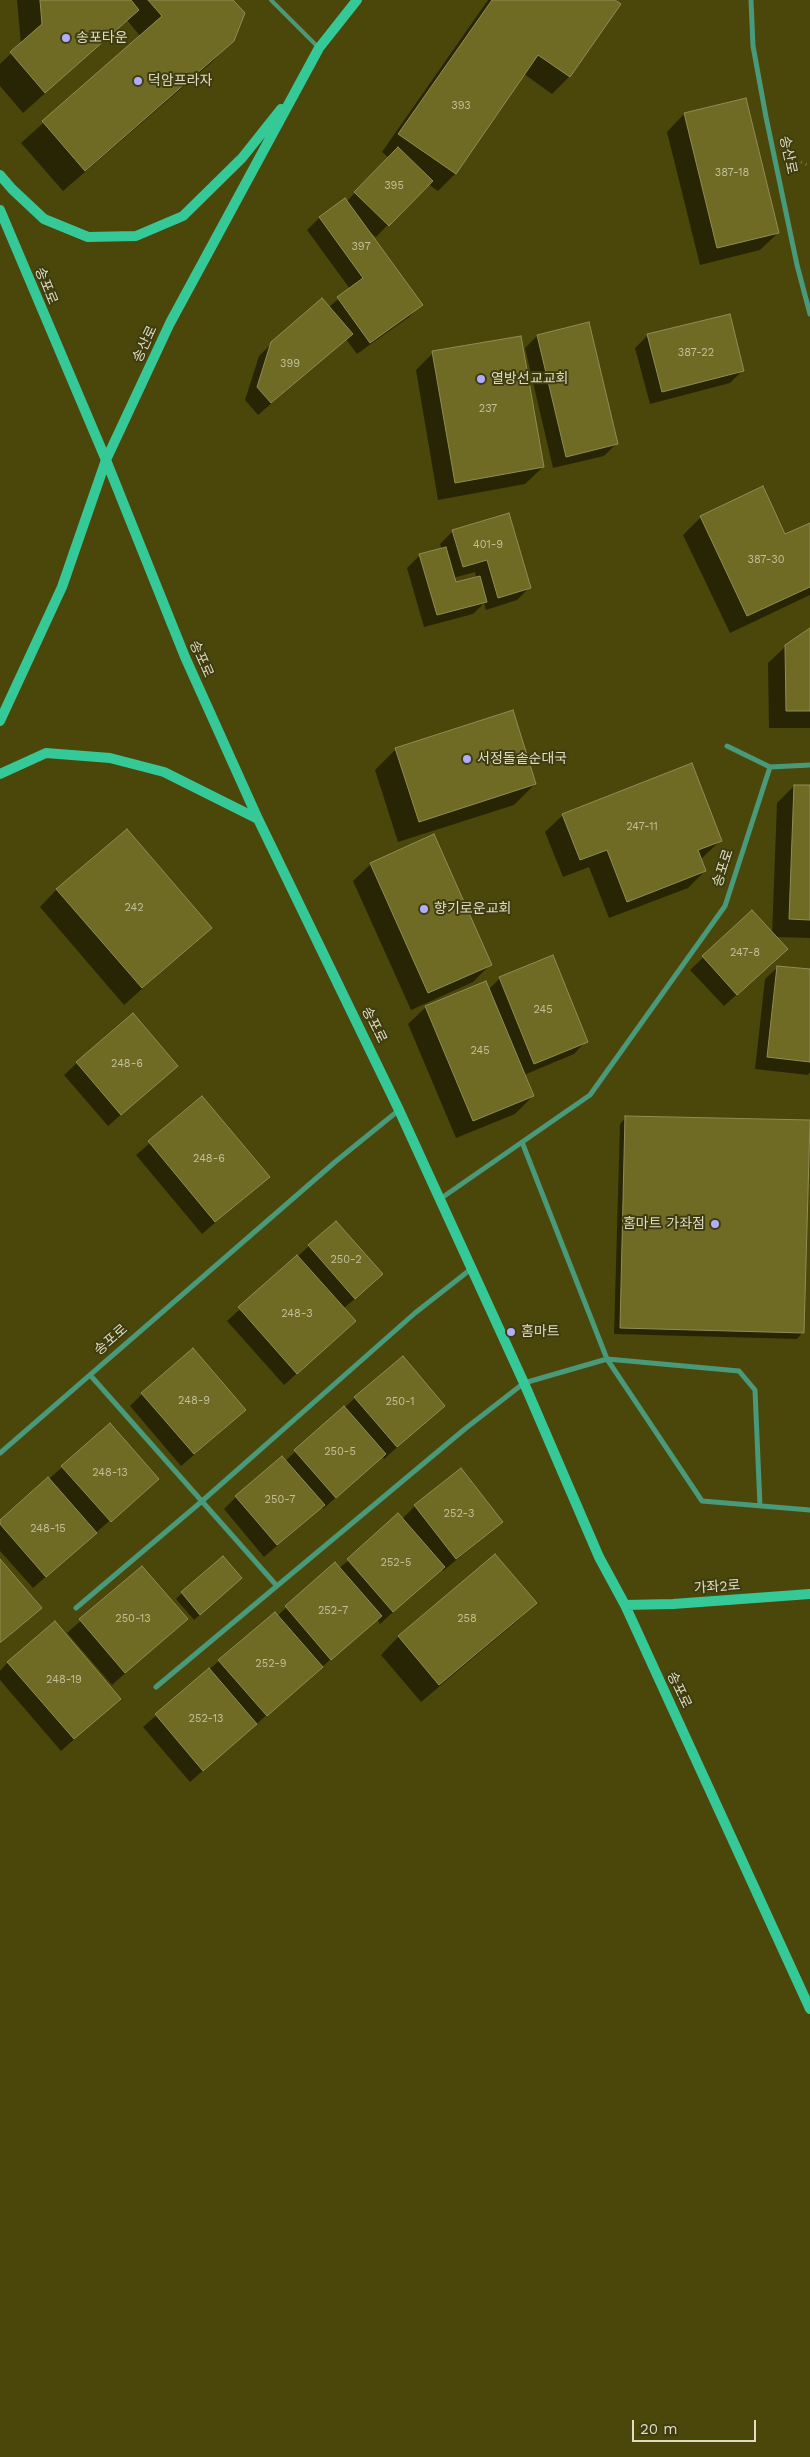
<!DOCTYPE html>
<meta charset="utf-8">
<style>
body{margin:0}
#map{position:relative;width:810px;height:2457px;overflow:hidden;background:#4b470a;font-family:"Work Sans",sans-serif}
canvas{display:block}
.scale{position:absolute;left:632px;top:2420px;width:124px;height:22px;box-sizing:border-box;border:2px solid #deddc0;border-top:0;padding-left:6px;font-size:15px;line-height:18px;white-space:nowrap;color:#deddc0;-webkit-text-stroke:4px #3f3c11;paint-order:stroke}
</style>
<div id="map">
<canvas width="810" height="2457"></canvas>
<div class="scale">20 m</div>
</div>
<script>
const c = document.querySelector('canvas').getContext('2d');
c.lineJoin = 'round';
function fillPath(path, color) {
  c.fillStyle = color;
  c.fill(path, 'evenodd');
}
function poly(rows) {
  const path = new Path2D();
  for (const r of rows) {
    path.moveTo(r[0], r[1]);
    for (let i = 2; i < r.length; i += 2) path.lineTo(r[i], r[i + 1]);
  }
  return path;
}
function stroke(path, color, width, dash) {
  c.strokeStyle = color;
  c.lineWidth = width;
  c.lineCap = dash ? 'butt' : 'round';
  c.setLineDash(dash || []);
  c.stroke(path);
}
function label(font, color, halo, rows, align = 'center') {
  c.font = font + ' "Work Sans","Noto Sans KR",sans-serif';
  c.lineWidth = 4;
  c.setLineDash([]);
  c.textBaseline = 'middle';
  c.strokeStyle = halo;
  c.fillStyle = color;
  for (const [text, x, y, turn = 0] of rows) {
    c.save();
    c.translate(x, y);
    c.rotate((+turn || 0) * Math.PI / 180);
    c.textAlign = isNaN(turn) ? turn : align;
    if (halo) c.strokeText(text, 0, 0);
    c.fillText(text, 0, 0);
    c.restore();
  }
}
fillPath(poly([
 [17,0,232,0,233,40,212,62,63,191,21,143,140,36,127,20,23,113,0,86,0,64,21,44],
 [488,0,613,0,570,76,552,94,524,74,455,174,438,191,428,184,376,237,368,231,421,305,409,317,357,354,346,339,258,415,245,400,259,356,272,343,329,307,350,289,307,230,319,218,345,200,346,202,389,158,382,152],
 [684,114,778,233,760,250,700,265,667,132],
 [537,336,617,443,604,456,553,468,525,348],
 [647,336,743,370,730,383,650,404,635,348],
 [433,353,543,467,525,484,438,500,416,370],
 [701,517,785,536,810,524,810,595,730,633,683,535],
 [453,531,530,587,517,600,486,610,484,603,473,614,424,627,407,568,420,555,442,549,440,544],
 [475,572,476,578,455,584,453,578],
 [810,630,810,728,769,728,768,663,786,646],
 [396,749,535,784,514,805,398,842,375,770],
 [794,786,810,787,810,938,775,937,774,961,724,1006,690,970,752,911,772,934,777,803],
 [563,815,720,841,701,859,705,871,688,888,609,918,589,867,563,877,545,832],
 [371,864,490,965,473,982,411,1010,353,881],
 [57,889,210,928,124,1005,40,907],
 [552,957,586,1041,574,1054,524,1075,533,1096,515,1114,456,1138,408,1024,426,1007,488,990,499,979],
 [778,967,810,970,810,1072,808,1075,755,1069,765,979],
 [77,1063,177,1066,108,1126,64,1075],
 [202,1098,268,1177,202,1234,136,1155],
 [626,1117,803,1332,797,1339,614,1334,620,1124],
 [309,1246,369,1287,344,1308,342,1333,284,1385,227,1321],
 [142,1394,232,1422,181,1466,130,1406],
 [355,1398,443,1406,384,1459,382,1456,323,1509,321,1507,264,1557,224,1509,236,1497,285,1461],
 [110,1425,157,1479,33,1588,0,1551,0,1522],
 [415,1506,502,1522,443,1571,441,1568,380,1624,377,1619,190,1782,143,1727,274,1613,277,1616,335,1564,339,1568,402,1519],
 [495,1555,535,1603,518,1620,421,1702,381,1655,398,1637],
 [0,1561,40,1608,0,1644],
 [142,1567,186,1619,112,1685,67,1633],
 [234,1584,194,1620,176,1599,182,1593],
 [8,1662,119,1699,61,1751,0,1680,0,1671]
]), '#0007');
const building = poly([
 [40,0,131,0,139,10,45,93,10,52,42,24,40,0],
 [148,0,233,0,245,13,234,41,85,171,42,121,162,16,148,0],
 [492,0,615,0,621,4,570,77,538,55,456,174,398,134,492,0],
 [746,98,779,233,717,248,684,113,746,98],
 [398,147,433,181,389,226,354,192,398,147],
 [345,198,423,305,370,343,337,297,363,278,319,217,345,198],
 [322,298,353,334,271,403,257,387,271,342,322,298],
 [730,314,744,371,662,392,647,334,730,314],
 [589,322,618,444,566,457,537,335,589,322],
 [521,336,544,467,455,483,432,351,521,336],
 [763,486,785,534,810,523,810,587,747,616,700,516,763,486],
 [509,513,531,588,498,598,487,560,463,567,452,530,509,513],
 [446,547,456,582,480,576,487,602,437,615,419,554,446,547],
 [810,628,810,711,786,711,785,645,810,628],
 [513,710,536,784,419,822,395,748,513,710],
 [692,763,722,841,698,850,706,871,627,902,607,850,580,860,562,814,692,763],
 [794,785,810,785,810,920,789,919,794,785],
 [127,829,212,928,142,988,56,889,127,829],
 [434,834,492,965,428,993,370,863,434,834],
 [752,910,788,949,737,995,702,956,752,910],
 [553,955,588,1042,534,1064,499,977,553,955],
 [777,966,810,969,810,1062,767,1057,777,966],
 [486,981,534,1096,473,1121,425,1006,486,981],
 [133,1013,178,1066,121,1115,76,1062,133,1013],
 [202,1096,270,1177,215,1222,148,1141,202,1096],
 [625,1116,810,1120,804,1333,620,1328,625,1116],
 [336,1221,383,1274,355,1299,308,1245,336,1221],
 [297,1255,356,1321,297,1374,238,1307,297,1255],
 [193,1348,246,1410,194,1454,141,1393,193,1348],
 [403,1356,445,1406,397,1447,354,1397,403,1356],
 [344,1406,386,1454,336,1498,294,1450,344,1406],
 [110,1423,159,1479,111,1522,61,1466,110,1423],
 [282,1456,325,1505,277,1545,235,1496,282,1456],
 [461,1468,503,1522,456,1559,414,1505,461,1468],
 [48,1477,97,1533,46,1577,0,1524,0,1520,48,1477],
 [398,1513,445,1567,393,1612,347,1559,398,1513],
 [495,1554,537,1603,439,1685,398,1636,495,1554],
 [223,1556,242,1578,200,1615,181,1592,223,1556],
 [0,1559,42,1608,0,1643,0,1559],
 [335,1562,382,1616,331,1660,285,1606,335,1562],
 [142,1566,188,1619,125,1673,79,1619,142,1566],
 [275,1612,323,1667,267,1716,218,1660,275,1612],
 [55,1621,121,1699,74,1739,7,1662,55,1621],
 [209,1668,257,1724,203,1771,155,1714,209,1668]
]);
fillPath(building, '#6f6a24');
stroke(building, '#908d55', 1);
stroke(poly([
 [801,162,810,166]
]), '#7d7a48', 3, [1, 4]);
stroke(poly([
 [271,0,318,47]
]), '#499a7a', 4);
stroke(poly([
 [751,0,753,46,766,117,797,265,810,314],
 [727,746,770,767],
 [522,1142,607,1359,702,1501,810,1510],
 [440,1199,590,1095,725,906,770,767,810,765],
 [91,1376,277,1586],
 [0,1453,335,1162,399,1110],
 [76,1608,201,1502,415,1313,471,1269],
 [156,1687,466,1428,524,1383,607,1359,739,1371,755,1390,760,1506]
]), '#499a7a', 5);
stroke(poly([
 [0,175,12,189,44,219,88,237,136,236,183,216,242,158,281,109],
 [0,210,106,460,185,657,258,819,399,1110,524,1383,599,1557,625,1605,810,2009],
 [0,721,62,587,106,460,170,323,319,48,357,0],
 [0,774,46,753,110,758,164,772,258,819],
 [625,1605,673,1604,810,1594]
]), '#35c997', 10);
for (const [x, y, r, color] of [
 [66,38,5,"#b0aefa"],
 [138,81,5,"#b0aefa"],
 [481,379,5,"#b0aefa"],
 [467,759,5,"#b0aefa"],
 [424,909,5,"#b0aefa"],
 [715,1224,5,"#b0aefa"],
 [511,1332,5,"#b0aefa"]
]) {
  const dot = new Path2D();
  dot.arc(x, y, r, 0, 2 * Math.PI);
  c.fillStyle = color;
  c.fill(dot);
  stroke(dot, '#3f3c11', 2);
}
label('11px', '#c2c099', null, [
 ["393",461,106],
 ["387-18",732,173],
 ["395",394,186],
 ["397",361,247],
 ["387-22",696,353],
 ["399",290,364],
 ["237",488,409],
 ["401-9",488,545],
 ["387-30",766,560],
 ["247-11",642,827],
 ["242",134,908],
 ["247-8",745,953],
 ["245",543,1010],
 ["245",480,1051],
 ["248-6",127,1064],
 ["248-6",209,1159],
 ["250-2",346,1260],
 ["248-3",297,1314],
 ["248-9",194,1401],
 ["250-1",400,1402],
 ["250-5",340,1452],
 ["248-13",110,1473],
 ["250-7",280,1500],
 ["252-3",459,1514],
 ["248-15",48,1529],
 ["252-5",396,1563],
 ["252-7",333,1611],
 ["250-13",133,1619],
 ["258",467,1619],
 ["252-9",271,1664],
 ["248-19",64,1680],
 ["252-13",206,1719]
]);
label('14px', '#deddc0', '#3f3c11', [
 ["송포타운",76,38],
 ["덕암프라자",148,81],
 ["열방선교교회",491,379],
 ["서정돌솥순대국",477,759],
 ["향기로운교회",434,909],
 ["홈마트 가좌점",705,1224,"right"],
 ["홈마트",521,1332]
], 'left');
label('14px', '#deddc0', '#3f3c11', [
 ["송산로",788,155,78],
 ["송포로",46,286,68],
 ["송산로",145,344,-65],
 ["송포로",201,659,66],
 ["송포로",723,868,-72],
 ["송포로",374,1025,64],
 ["송포로",111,1340,-41],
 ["가좌2로",717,1587,-4],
 ["송포로",679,1690,65]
]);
</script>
